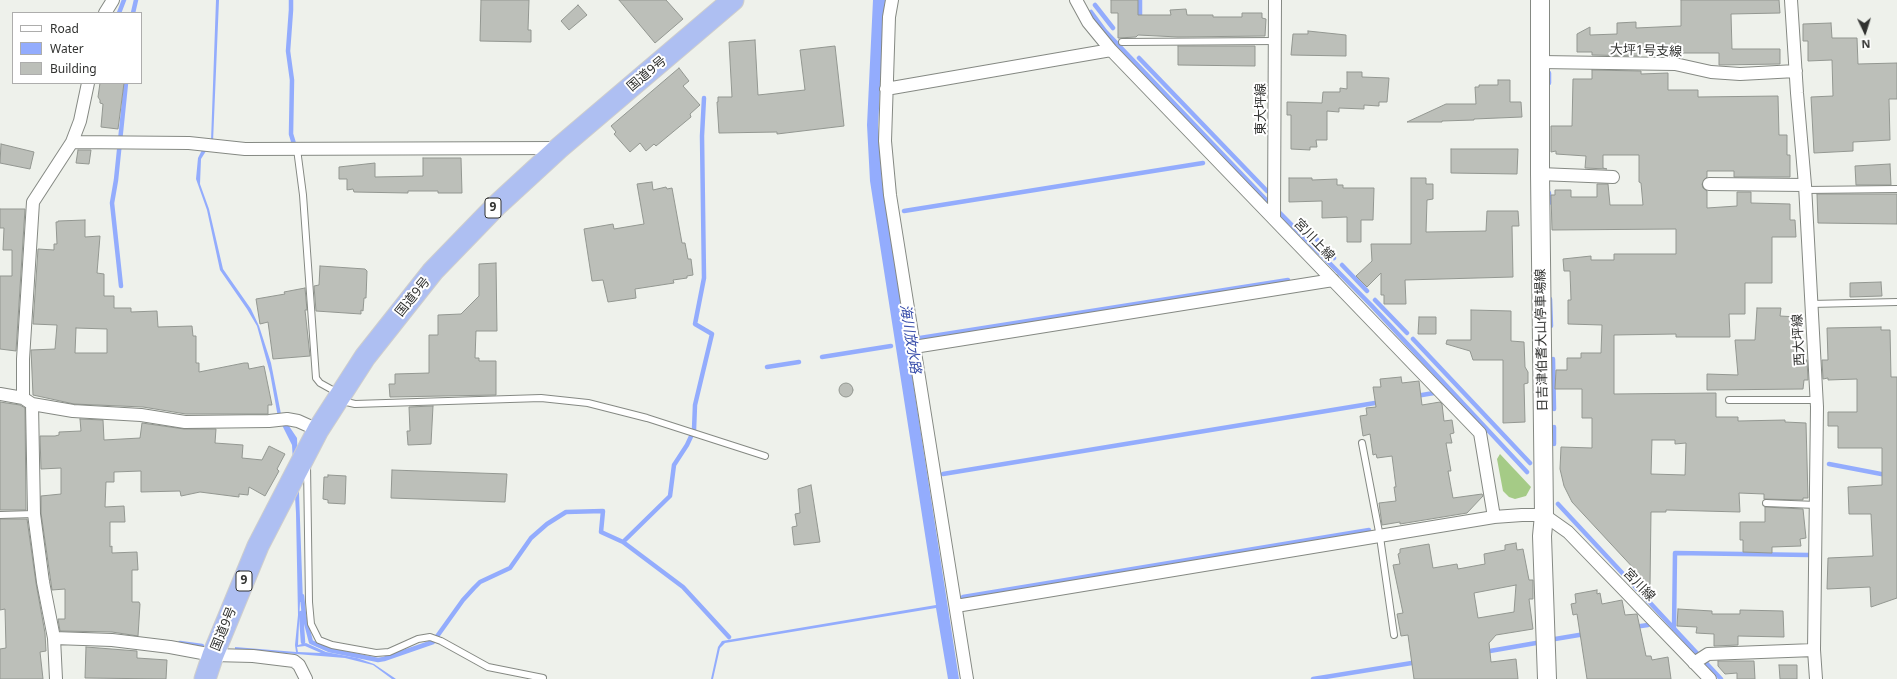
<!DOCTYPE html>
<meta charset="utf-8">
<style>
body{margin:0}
#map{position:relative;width:1897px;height:679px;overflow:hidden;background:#eef1eb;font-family:"Noto Sans",sans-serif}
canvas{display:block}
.legend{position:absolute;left:12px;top:12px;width:130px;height:72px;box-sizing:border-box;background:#fff;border:1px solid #adadac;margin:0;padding:5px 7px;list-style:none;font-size:12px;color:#313230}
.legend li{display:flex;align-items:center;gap:8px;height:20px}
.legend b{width:20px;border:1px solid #adadac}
.north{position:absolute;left:1845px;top:12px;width:40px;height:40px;-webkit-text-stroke:3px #fff;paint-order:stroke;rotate:176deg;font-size:11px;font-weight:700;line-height:16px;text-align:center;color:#313230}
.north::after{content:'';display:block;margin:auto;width:14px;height:18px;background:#313230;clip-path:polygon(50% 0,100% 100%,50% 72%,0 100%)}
</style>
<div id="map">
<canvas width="1897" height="679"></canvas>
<ul class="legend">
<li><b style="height:5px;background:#fff"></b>Road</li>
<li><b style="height:11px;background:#93acfd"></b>Water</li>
<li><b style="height:11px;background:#bcbfb9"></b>Building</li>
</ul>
<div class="north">N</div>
</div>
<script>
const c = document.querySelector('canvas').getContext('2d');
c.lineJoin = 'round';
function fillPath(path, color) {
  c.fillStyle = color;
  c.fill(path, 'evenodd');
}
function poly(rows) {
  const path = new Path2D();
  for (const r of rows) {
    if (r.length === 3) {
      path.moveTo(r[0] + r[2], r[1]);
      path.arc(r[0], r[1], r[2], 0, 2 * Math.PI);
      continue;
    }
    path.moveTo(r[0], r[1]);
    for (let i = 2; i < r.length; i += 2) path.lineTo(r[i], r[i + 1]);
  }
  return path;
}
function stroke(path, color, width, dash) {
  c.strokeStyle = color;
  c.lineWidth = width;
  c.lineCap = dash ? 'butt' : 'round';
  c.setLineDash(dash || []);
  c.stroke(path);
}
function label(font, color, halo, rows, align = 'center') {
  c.font = font + ' "Noto Sans","Noto Sans JP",sans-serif';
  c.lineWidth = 4;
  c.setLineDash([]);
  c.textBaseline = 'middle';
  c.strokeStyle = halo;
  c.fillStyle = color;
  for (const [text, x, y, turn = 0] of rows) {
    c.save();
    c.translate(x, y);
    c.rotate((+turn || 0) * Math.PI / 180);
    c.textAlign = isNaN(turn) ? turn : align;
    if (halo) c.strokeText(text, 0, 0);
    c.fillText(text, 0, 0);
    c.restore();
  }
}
fillPath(poly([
 [1500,454,1531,487,1526,496,1515,499,1509,497,1503,491,1497,459]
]), '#a5cb86');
fillPath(poly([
 [216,0,219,0,213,142,211,141],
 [873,0,885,0,878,126,882,182,959,679,948,679,936,608,725,643,720,648,713,679,711,679,718,647,722,641,936,605,870,181,867,125],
 [202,150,206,151,201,159,200,184,209,209,223,269,251,309,259,326,271,363,281,414,297,438,303,602,300,602,298,645,306,643,326,652,357,658,374,664,396,679,392,679,373,665,345,658,235,649,235,647,296,652,295,645,298,615,296,513,292,445,282,425,279,423,270,373,257,326,247,309,220,270,207,210,196,179,198,158],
 [305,646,321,653,298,652,297,647]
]), '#93acfd');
stroke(poly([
 [291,0,291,10,288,51,292,80,291,134,294,144],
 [1095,5,1113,28],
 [1091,12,1105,31,1271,205],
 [119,13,124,0],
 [133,13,136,0],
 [1140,20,1140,0],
 [1139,58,1267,191],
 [1549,83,1549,73],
 [1549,203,1549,193],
 [1277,210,1371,305,1527,472],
 [904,211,1203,163],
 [1309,231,1334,258],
 [1342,265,1367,291],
 [121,286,112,203,116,180,126,83],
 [1550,299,1551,326],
 [1375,300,1407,333],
 [920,338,1288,280],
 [1413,339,1530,463],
 [822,357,891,346],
 [1553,359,1554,409],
 [767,367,799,362],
 [1416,396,1434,393],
 [1554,444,1554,427],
 [1829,464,1897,477],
 [943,474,1381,402],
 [1558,504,1721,679],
 [623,542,670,496,674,465,687,445,694,430,695,405,712,334,695,324,704,278,702,136,704,98],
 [302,596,304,615,311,642,329,650,378,660,384,659,433,642,463,600,474,588,480,582,510,568,531,538,547,524,566,512,603,511,601,532,623,542,683,587,729,637],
 [963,597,1369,530],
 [301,613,303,642],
 [1634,627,1648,625],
 [1674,629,1675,553,1809,555],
 [1555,639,1585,634],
 [180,643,202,646],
 [1484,652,1536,643],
 [1313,679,1418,662]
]), '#93acfd', 4.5);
const building = poly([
 [481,0,529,0,528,30,531,30,531,42,480,41,481,0],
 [619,0,666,0,683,19,655,43,619,0],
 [1111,0,1138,0,1138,15,1171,15,1170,10,1186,9,1187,15,1213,15,1213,17,1242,17,1242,13,1262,13,1262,18,1266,19,1265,36,1178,37,1138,35,1136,37,1118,38,1118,13,1111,13,1111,0],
 [1681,0,1779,0,1780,13,1731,14,1732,49,1780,49,1780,64,1719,65,1719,53,1678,53,1678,48,1640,48,1640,56,1592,55,1592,52,1577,52,1577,34,1590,27,1590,35,1617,34,1617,23,1636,22,1636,28,1681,26,1681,0],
 [578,5,587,15,569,30,561,21,578,5],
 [1831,23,1832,38,1857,38,1858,64,1897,63,1897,99,1889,99,1890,140,1853,142,1853,151,1814,153,1811,97,1833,96,1832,60,1808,61,1808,41,1803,41,1803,24,1831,23],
 [1308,31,1346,35,1346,56,1291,55,1293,34,1308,34,1308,31],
 [755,40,758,95,805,90,800,50,835,46,844,126,777,134,777,132,719,133,717,102,718,102,718,97,732,97,729,42,755,40],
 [1178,46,1255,46,1255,66,1178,65,1178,46],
 [679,68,689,81,683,86,700,105,690,114,691,117,656,146,654,144,646,151,640,143,630,152,614,134,616,132,611,126,679,68],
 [1592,70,1641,71,1641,74,1668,73,1668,90,1698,90,1698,97,1778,96,1779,135,1787,135,1787,155,1790,155,1790,177,1734,177,1734,171,1707,171,1707,177,1702,184,1703,188,1707,191,1707,208,1737,206,1737,192,1751,192,1751,203,1790,204,1790,220,1795,220,1796,237,1772,237,1772,283,1745,283,1745,314,1729,314,1730,337,1676,337,1676,334,1614,335,1614,394,1716,393,1716,417,1738,417,1738,421,1785,420,1785,422,1806,423,1808,498,1803,498,1803,500,1764,499,1764,494,1739,493,1740,512,1666,510,1666,512,1651,512,1650,586,1572,502,1564,486,1560,469,1561,447,1592,448,1592,418,1582,418,1582,389,1555,389,1556,370,1567,370,1567,358,1581,358,1581,353,1601,353,1602,325,1568,324,1568,300,1571,300,1570,271,1564,271,1563,259,1591,256,1591,260,1614,260,1614,254,1676,254,1676,229,1552,230,1551,195,1555,195,1555,190,1571,190,1571,197,1597,197,1597,184,1608,184,1610,205,1643,205,1641,183,1639,182,1639,155,1603,155,1603,168,1607,169,1585,168,1586,156,1556,154,1556,151,1551,152,1551,126,1572,126,1573,79,1592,79,1592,70],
 [1652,440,1675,440,1675,444,1686,443,1685,475,1651,474,1652,440],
 [1347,72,1362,72,1362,77,1389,78,1387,102,1379,102,1379,106,1364,105,1364,109,1339,108,1339,112,1327,111,1327,140,1316,140,1317,147,1310,147,1310,150,1291,149,1291,115,1287,115,1287,102,1322,103,1323,92,1340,92,1340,88,1347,89,1347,72],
 [1498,80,1510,80,1510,102,1521,102,1522,117,1474,119,1474,120,1442,121,1442,122,1407,122,1446,104,1476,104,1475,87,1479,87,1479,85,1498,85,1498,80],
 [100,83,124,83,118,129,101,127,103,104,100,103,100,100,98,97,100,83],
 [1,144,34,152,30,169,0,163,1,144],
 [1451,149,1518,149,1517,174,1451,173,1451,149],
 [78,150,91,150,89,164,76,163,78,150],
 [423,158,461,158,462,193,438,193,438,191,408,191,408,193,354,192,353,189,347,190,347,179,339,179,339,167,375,163,375,177,423,176,423,158],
 [1890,164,1891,185,1856,185,1855,166,1890,164],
 [1289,178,1312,178,1312,180,1337,179,1337,185,1343,185,1343,188,1374,188,1373,220,1361,220,1361,242,1347,242,1347,217,1322,218,1322,201,1289,202,1289,178],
 [1411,178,1426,178,1426,184,1433,184,1433,199,1427,200,1426,232,1486,231,1487,211,1518,211,1519,226,1512,226,1513,277,1405,280,1406,304,1384,304,1384,295,1381,295,1381,273,1367,287,1356,276,1372,261,1371,244,1411,244,1411,178],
 [652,182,653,190,666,187,667,189,672,188,682,243,685,243,688,259,691,259,693,275,687,276,687,278,673,280,674,283,635,289,636,298,608,302,603,280,592,281,584,229,613,224,614,229,644,224,637,184,652,182],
 [1817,194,1897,194,1897,224,1818,223,1817,194],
 [0,209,25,209,16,351,0,349,0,276,12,276,12,250,3,250,4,228,0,228,0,209],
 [85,220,85,237,100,236,97,273,104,274,104,296,114,296,114,308,131,308,131,312,157,311,158,327,192,326,193,336,196,336,196,363,199,363,199,372,244,363,248,363,249,369,264,366,272,405,268,405,268,414,186,414,143,407,74,404,33,395,31,350,55,349,57,325,33,324,38,249,54,250,54,244,57,244,56,222,58,222,58,221,85,220],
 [76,328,107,329,107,353,75,353,76,328],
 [496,263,497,331,476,331,475,358,479,358,479,361,496,361,496,395,390,397,389,384,395,384,395,374,429,373,429,335,438,335,438,315,461,314,479,296,479,264,496,263],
 [320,266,365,269,367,271,366,298,364,298,363,311,361,310,361,314,316,311,314,286,319,285,320,266],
 [1881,282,1882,296,1850,297,1850,283,1881,282],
 [305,288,307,310,305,310,310,356,273,359,268,322,260,324,256,299,285,294,284,292,305,288],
 [1757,308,1781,308,1780,316,1798,317,1796,360,1807,360,1808,380,1804,380,1803,389,1707,390,1707,374,1738,375,1735,340,1755,340,1757,308],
 [1471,310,1511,311,1511,341,1524,342,1525,367,1528,372,1528,383,1524,384,1525,422,1503,423,1503,360,1473,360,1470,351,1446,344,1447,340,1471,340,1471,310],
 [1419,317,1436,317,1436,334,1418,334,1419,317],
 [1881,327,1881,330,1890,330,1891,377,1897,377,1897,598,1871,607,1870,587,1827,589,1828,558,1873,556,1871,514,1849,514,1848,487,1882,485,1882,448,1838,448,1838,426,1828,426,1828,412,1857,412,1857,379,1828,380,1828,378,1823,379,1822,360,1828,360,1827,328,1881,327],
 [1401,377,1402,383,1419,381,1422,405,1440,402,1442,404,1444,421,1452,420,1454,433,1450,434,1452,443,1446,443,1451,471,1448,471,1453,498,1482,494,1483,496,1467,513,1400,524,1400,522,1382,525,1379,503,1396,501,1394,487,1396,487,1392,456,1377,458,1376,454,1373,455,1370,434,1363,436,1360,416,1367,415,1366,408,1376,407,1373,387,1381,387,1380,379,1401,377],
 [846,390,7],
 [0,402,20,405,25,408,26,510,0,510,0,402],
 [433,406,431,444,408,445,407,431,410,431,409,407,433,406],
 [80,419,103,420,104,440,140,438,142,423,184,429,216,429,215,443,243,445,242,458,262,460,269,446,285,454,277,469,279,471,265,496,249,487,248,495,239,494,239,497,200,492,181,496,180,491,141,492,141,471,114,472,114,482,106,482,105,507,124,506,125,522,110,522,110,547,112,546,112,553,137,552,138,570,132,570,132,602,139,602,140,604,138,636,112,632,60,631,58,619,65,619,65,589,52,590,41,513,41,496,61,494,61,468,41,469,40,436,55,436,59,435,59,432,81,431,80,419],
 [392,470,507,474,505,502,391,498,392,470],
 [328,475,346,476,345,504,328,503,328,500,323,499,324,477,328,477,328,475],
 [811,485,820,542,794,545,792,527,797,526,795,514,800,513,798,489,811,485],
 [1765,507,1803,509,1806,538,1800,539,1801,546,1772,547,1772,553,1743,552,1743,540,1740,540,1740,522,1765,522,1765,507],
 [0,519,27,519,36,583,45,633,46,651,40,652,43,679,0,679,0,649,6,648,5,609,0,610,0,519],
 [1516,543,1517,550,1523,549,1529,580,1533,580,1533,599,1529,599,1533,629,1496,635,1489,643,1491,662,1516,659,1518,679,1414,679,1408,635,1401,636,1397,614,1403,613,1393,565,1400,564,1398,554,1400,553,1400,549,1429,544,1433,568,1457,564,1458,569,1485,564,1484,554,1505,550,1505,545,1516,543],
 [1516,585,1514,612,1478,618,1474,593,1516,585],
 [1597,590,1597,594,1600,593,1602,604,1622,600,1625,615,1637,614,1646,656,1651,656,1652,660,1668,657,1671,679,1587,679,1577,614,1573,615,1571,604,1576,603,1575,594,1597,590],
 [1678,609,1712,611,1712,614,1740,614,1740,610,1783,611,1784,637,1738,636,1738,645,1714,646,1714,634,1696,633,1697,627,1677,626,1678,609],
 [86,647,137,651,137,658,167,660,166,679,85,678,86,647],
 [1718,661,1754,661,1755,679,1737,679,1737,673,1725,674,1718,666,1718,661],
 [1779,665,1797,665,1797,679,1780,679,1779,665]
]);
fillPath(building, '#bcbfb9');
stroke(building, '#939791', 1);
const service = poly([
 [1122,42,1275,41],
 [297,149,303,195,316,378,320,383,338,393],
 [1805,190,1897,189],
 [1811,304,1897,302],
 [1729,400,1817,400],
 [342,401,355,404,541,398,588,403,647,418,765,456],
 [1362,443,1380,537,1394,635],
 [307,465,309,602,311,624,319,640,332,645,376,653,389,652,418,639,430,637,441,641,488,667,543,678],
 [1766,503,1816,505],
 [0,515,34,514]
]);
const minor = poly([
 [892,0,889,17,885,141,890,195,967,679],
 [1076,0,1088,22,1111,50,1480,433,1494,517],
 [1791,0,1797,93,1805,185,1817,407,1814,650,1816,679],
 [105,13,113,0],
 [1541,62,1675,64,1711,72,1740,74,1796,71],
 [886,89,1111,50],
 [72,142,189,143,245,149,559,148],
 [1540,174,1613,177],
 [1709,184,1805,185],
 [1274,218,1275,0],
 [914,347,1333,280],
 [0,394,23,398,32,404,73,411,141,415,185,422,269,421,287,419,298,421,318,430],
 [23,398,23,359,33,202,72,142,80,121,88,83],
 [32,404,34,514,43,582,54,638,56,679],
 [956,606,1494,517,1522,515,1544,515,1568,532,1710,679],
 [54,638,112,640,170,647,213,655,253,656,294,661,299,665,306,679],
 [1694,663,1708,654,1814,650]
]);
const secondary = poly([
 [1540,0,1540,174,1544,515,1542,536,1547,679]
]);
const trunk = poly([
 [205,679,213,655,258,546,318,430,365,357,433,271,497,205,559,148,733,0]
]);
stroke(service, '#858983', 8);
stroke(minor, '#858983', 14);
stroke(secondary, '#858983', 20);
stroke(trunk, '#cececd', 23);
stroke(service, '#fff', 6);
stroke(minor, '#fff', 12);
stroke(secondary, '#fff', 18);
stroke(trunk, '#aebff2', 21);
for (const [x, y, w] of [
 [493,208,16],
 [244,581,16]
]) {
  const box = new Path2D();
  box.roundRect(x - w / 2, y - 10, w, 20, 3);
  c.fillStyle = '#fff';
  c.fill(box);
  stroke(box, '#313230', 1);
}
label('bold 12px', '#313230', null, [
 ["9",493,208],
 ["9",244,581]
]);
label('13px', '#313230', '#fff', [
 ["大坪1号支線",1646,51,2],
 ["国道9号",647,74,-40],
 ["東大坪線",1261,109,-90],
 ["宮川上線",1314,240,46],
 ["国道9号",413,297,-51],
 ["日吉津伯耆大山停車場線",1542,340,-91],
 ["西大坪線",1799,340,-93],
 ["宮川線",1639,585,46],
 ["国道9号",224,629,-68]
]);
label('italic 14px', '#394eaa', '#fff', [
 ["海川放水路",910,339,81]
]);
</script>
